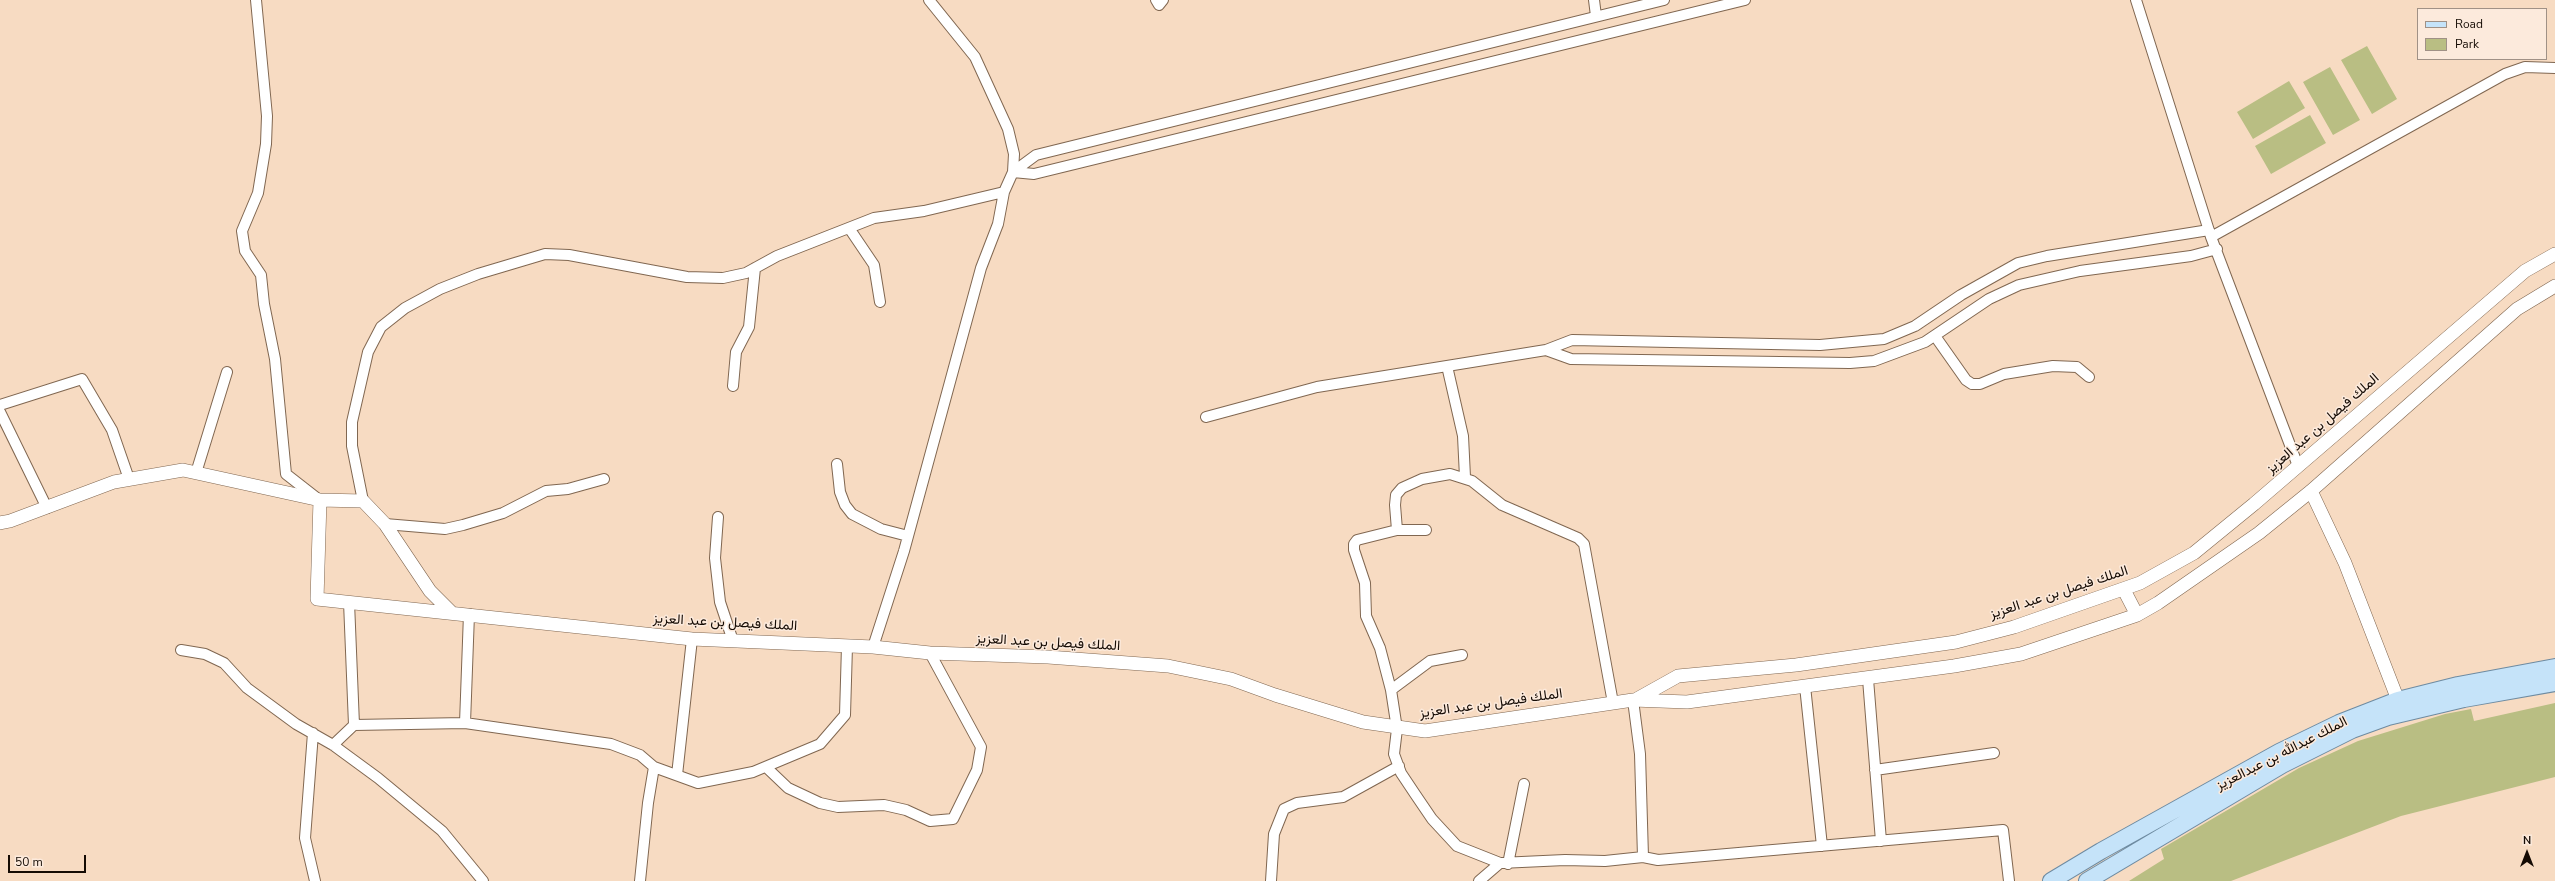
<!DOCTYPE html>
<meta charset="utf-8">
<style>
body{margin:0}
#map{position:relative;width:2555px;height:881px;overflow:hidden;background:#f7dbc2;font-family:"Nunito Sans",sans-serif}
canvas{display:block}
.legend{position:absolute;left:2417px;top:8px;width:130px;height:52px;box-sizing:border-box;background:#fceadc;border:1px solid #a09186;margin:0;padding:5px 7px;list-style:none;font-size:12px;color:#150b04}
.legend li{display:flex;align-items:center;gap:8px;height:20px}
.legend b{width:20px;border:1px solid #a09186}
.north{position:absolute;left:2507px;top:833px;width:40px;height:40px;-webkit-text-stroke:3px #fceadc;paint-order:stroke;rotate:0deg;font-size:11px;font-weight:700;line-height:16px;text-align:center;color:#150b04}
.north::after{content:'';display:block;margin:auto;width:14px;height:18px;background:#150b04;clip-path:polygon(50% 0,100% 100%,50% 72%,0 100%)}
.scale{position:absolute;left:8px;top:855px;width:78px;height:18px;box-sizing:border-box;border:2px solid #150b04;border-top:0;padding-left:5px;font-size:12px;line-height:14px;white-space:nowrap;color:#150b04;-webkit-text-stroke:3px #fceadc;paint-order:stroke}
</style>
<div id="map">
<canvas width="2555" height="881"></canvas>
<ul class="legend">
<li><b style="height:5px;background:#c5e3f9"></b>Road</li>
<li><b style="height:11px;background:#b9be83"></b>Park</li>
</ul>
<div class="north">N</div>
<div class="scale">50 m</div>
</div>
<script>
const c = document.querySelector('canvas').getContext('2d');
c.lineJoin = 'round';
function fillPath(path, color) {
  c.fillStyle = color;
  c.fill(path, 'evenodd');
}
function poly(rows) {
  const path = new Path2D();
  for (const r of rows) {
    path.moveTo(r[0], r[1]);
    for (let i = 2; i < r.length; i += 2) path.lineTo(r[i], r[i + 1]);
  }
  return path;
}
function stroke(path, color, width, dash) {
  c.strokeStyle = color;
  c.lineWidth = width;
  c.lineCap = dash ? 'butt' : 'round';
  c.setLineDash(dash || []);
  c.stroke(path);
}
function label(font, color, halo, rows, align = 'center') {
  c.font = font + ' "Nunito Sans",Vazirmatn,sans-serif';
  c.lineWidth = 3;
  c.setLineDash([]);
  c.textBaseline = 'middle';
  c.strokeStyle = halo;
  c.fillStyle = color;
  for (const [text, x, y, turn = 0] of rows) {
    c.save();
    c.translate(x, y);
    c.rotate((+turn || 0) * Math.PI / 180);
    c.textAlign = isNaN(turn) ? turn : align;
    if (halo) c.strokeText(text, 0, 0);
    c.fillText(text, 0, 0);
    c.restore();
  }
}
fillPath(poly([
 [2367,46,2397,99,2372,114,2341,60],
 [2330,67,2360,120,2333,135,2303,82],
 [2289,81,2305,108,2253,139,2237,112],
 [2310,115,2326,143,2271,174,2255,146],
 [2555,703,2555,777,2401,816,2231,881,2129,881,2164,859,2161,849,2299,768,2358,741,2445,714,2471,709,2474,721]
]), '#b9be83');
const minor = poly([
 [256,0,267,116,266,144,258,193,242,231,245,251,261,275,264,304,275,359,286,474,318,499],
 [1156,0,1159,5,1163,0],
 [1594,0,1596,16],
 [2136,0,2211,237,2298,466],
 [1013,172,1034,174,1745,0],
 [1013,172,1036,155,1664,0],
 [849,228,874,265,880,302],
 [2209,230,2047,256,2018,263,1961,295,1915,326,1884,339,1820,345,1572,340,1546,350,1571,359,1850,363,1874,361,1925,342,1989,299,2019,285,2080,271,2191,256,2217,249],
 [2211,237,2505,74,2525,67,2555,68],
 [1935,336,1966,380,1972,384,1980,384,2004,374,2053,366,2077,367,2089,377],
 [1447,366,1463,436,1465,477],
 [733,386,736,352,749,327,755,268],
 [0,405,82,379,112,430,129,479],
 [0,412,47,508],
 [1206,417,1317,387,1546,350],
 [837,464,840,492,845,505,852,514,881,529,908,536],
 [196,473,227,372],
 [363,501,352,446,352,422,368,352,381,327,405,308,440,289,478,274,545,254,569,255,687,277,723,278,746,273,777,256,874,218,924,211,1004,192],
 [718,517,715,558,720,602,733,641],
 [385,524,445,529,463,525,503,513,546,491,568,489,604,479],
 [1397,530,1395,505,1396,495,1402,488,1422,479,1450,474,1472,481,1502,505,1578,538,1584,544,1613,703],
 [1426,530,1397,530,1357,540,1354,544,1354,550,1365,583,1366,616,1380,648,1391,690,1397,729,1394,754,1401,773,1415,794,1432,819,1457,846,1500,863],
 [349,602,354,725],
 [873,647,904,551,981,268,998,224,1004,192,1013,172,1014,154,1008,129,975,57,929,0],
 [181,650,205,654,224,663,247,688,296,724,333,745,378,778,442,831,483,881],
 [1868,679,1881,841],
 [1805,686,1822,846],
 [1391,690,1430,661,1462,655],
 [465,723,469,614],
 [313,733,305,838,315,881],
 [333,745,354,725,465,723,611,744,640,755,654,767,698,783,753,772,820,744,845,715,847,646],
 [767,768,788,788,820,803,838,807,884,805,906,810,930,821,953,819,977,770,981,747,930,653],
 [1875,770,1994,753],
 [677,775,692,639],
 [1643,857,1658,860,2003,830,2009,881],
 [1508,864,1524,784],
 [640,881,648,803,654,767],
 [1271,881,1274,834,1284,809,1297,803,1343,797,1399,766],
 [1479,881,1500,863,1565,860,1605,861,1643,857,1640,754,1633,700]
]);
const tertiary = poly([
 [2311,491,2345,563,2398,700],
 [320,500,317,599,692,639,873,647,930,653,1048,657,1168,666,1231,679,1275,695,1363,722,1425,731,1633,700,1687,702,1954,666,2021,654,2137,615,2158,603,2259,533,2311,491,2517,309,2555,286],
 [0,523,10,521,114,482,183,470,320,500,363,501,385,524,430,591,451,612],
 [2124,590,2137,615],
 [1635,700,1678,676,1796,665,1956,642,2014,627,2140,583,2194,553,2254,504,2525,271,2555,254]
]);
const primary = poly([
 [2051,881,2101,851,2279,752,2339,723,2398,700,2458,685,2555,667],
 [2087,881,2282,765,2352,730,2388,717,2464,699,2555,683]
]);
stroke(minor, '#806751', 12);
stroke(tertiary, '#806751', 14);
stroke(primary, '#6e8ba1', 18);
stroke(minor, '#fff', 10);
stroke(tertiary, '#fff', 13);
stroke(primary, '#c5e3f9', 16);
label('14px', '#150b04', '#fceadc', [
 ["الملك فيصل بن عبد العزيز",2323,424,-41],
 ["الملك فيصل بن عبد العزيز",2059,593,-18],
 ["الملك فيصل بن عبد العزيز",725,623,3],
 ["الملك فيصل بن عبد العزيز",1048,643,3],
 ["الملك فيصل بن عبد العزيز",1491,704,-8],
 ["الملك عبدالله بن عبدالعزيز",2282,754,-27]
]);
</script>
